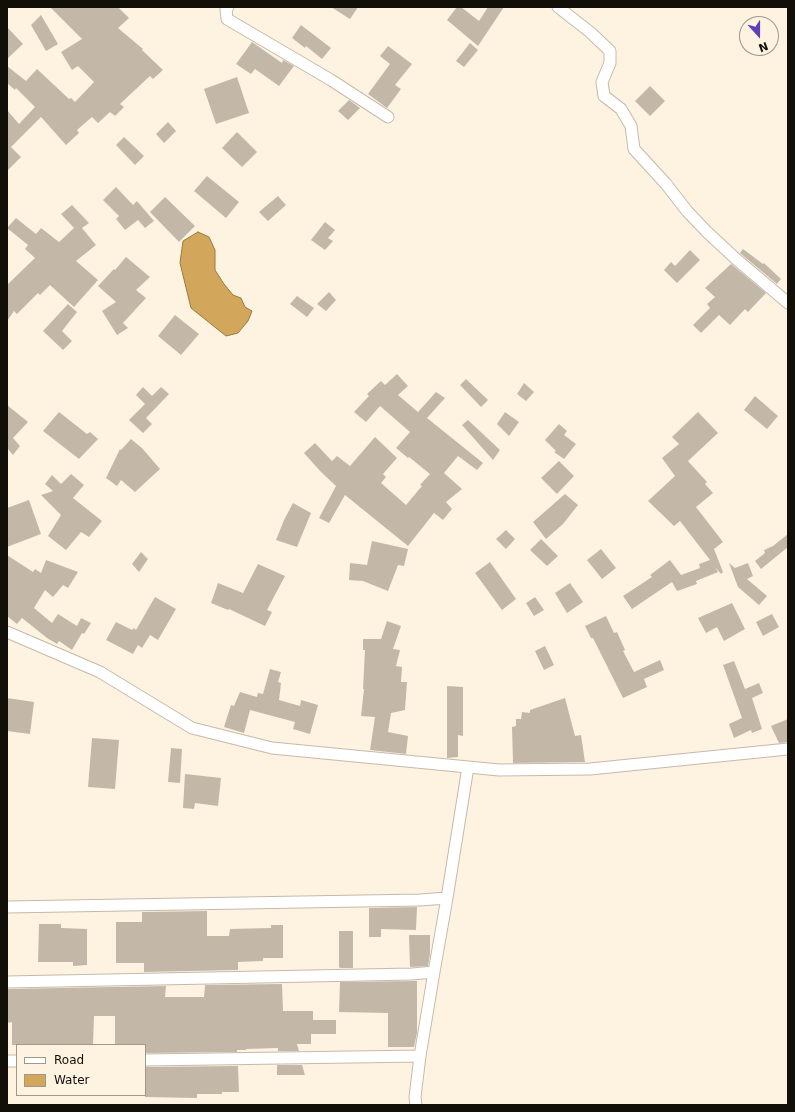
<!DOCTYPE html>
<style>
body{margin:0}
#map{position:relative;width:795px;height:1112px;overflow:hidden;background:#fef3e1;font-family:"DejaVu Sans",sans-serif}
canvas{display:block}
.frame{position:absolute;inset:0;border:8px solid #120f09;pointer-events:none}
.legend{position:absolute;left:16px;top:1044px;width:130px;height:52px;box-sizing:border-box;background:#fef3e1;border:1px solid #a0988b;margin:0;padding:5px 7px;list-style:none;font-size:12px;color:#120f09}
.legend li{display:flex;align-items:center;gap:8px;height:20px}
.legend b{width:20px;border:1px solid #a0988b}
.north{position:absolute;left:739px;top:16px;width:40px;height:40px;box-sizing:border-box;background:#fef3e1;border:1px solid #a0988b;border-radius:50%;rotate:159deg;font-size:11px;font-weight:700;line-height:16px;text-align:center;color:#120f09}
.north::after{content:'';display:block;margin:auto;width:14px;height:18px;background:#5e40b8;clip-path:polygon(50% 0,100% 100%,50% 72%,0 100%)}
</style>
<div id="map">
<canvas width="795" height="1112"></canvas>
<div class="frame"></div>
<ul class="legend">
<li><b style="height:5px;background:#fff"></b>Road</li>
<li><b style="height:11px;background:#d3a75b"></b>Water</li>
</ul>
<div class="north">N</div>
</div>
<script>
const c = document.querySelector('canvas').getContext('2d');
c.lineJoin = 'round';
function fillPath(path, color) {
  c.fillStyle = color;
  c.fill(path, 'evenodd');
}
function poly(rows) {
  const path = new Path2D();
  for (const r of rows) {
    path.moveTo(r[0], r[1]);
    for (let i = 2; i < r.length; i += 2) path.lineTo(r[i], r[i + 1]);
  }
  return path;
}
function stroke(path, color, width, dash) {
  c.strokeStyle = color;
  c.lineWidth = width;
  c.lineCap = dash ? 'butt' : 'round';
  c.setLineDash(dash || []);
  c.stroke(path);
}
const water = poly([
 [198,232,209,237,215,250,215,270,224,284,233,295,241,298,245,307,252,311,248,321,238,333,226,336,191,308,180,263,183,241,198,232]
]);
fillPath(water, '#d3a75b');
stroke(water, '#997942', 1);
fillPath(poly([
 [50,7,118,7,129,18,118,28,143,49,142,50,163,70,153,79,150,76,120,104,124,107,115,116,110,112,98,123,92,117,77,130,79,133,66,145,41,117,11,147,21,157,7,171,7,110,19,124,35,107,16,88,15,90,7,83,7,66,26,81,37,69,69,99,71,98,75,102,94,82,78,66,72,70,61,52,82,39],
 [331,7,358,7,350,19],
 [457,7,461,7,479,21,488,7,504,7,478,46,447,20],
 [41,15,58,44,46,51,31,25],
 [301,25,331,48,322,59,306,46,305,48,292,38],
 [7,27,23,44,7,59],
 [252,42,282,63,283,60,294,66,279,86,255,69,251,74,236,64],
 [470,43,478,50,464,67,456,61],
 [388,46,412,64,395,85,401,89,387,108,368,94,390,64,380,56],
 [237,77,249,113,216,124,204,89],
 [650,86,665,101,650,116,635,101],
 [349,100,360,108,348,120,338,111],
 [168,122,176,131,164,143,156,134],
 [237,132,257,152,242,167,222,148],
 [124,137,144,156,135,165,116,145],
 [207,176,239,202,226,218,194,191],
 [116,187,133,205,137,201,154,221,145,228,138,220,125,230,116,219,119,216,103,200],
 [278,196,286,205,268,221,259,212],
 [165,197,195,226,179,242,150,212],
 [72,205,89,223,82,228,96,245,76,261,98,280,74,307,50,285,40,295,38,293,17,314,14,311,7,321,7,285,35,258,25,249,28,245,7,228,16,218,36,234,41,228,59,242,74,228,61,214],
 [325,222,335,230,328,238,333,241,325,250,311,240],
 [743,249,763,264,764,263,781,279,777,284,740,253],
 [690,250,700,260,677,283,664,270,671,262,675,266],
 [126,257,150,277,136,290,146,298,123,323,128,328,117,335,102,311,116,302,98,286,114,269,115,270],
 [731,264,766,293,748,312,745,309,730,325,719,315,701,333,693,325,710,308,707,304,715,297,705,288],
 [329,292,336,300,326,311,317,304],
 [297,296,314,308,307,317,290,304],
 [68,304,77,312,62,331,72,341,63,350,43,331],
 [175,315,199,334,181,355,158,336],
 [397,374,408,386,398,395,418,412,436,392,445,398,427,418,483,463,477,470,458,456,444,473,462,489,446,502,452,509,443,520,434,513,408,546,345,495,329,523,319,518,336,486,321,472,304,453,315,443,332,461,337,456,350,466,375,437,397,458,383,474,386,477,381,483,406,505,422,486,420,485,430,474,409,457,408,458,396,448,410,432,380,406,366,422,354,412,369,396,367,394,381,381,385,385],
 [466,379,488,400,481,407,460,385],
 [524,383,534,392,526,401,517,394],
 [143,387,152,396,161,387,169,394,146,418,152,424,143,433,129,420,145,404,136,395],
 [755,396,778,416,767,429,744,410],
 [7,405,28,422,13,438,20,446,13,455,7,448],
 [59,412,87,434,90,432,98,439,79,459,43,431],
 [505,412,519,422,509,436,497,424],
 [698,412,718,433,688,461,707,482,705,484,713,493,696,507,723,542,714,549,723,572,721,574,715,567,718,572,696,581,697,584,677,591,672,582,632,609,623,596,652,577,650,575,670,560,681,575,700,568,699,564,710,560,680,521,674,526,648,501,675,476,662,458,679,444,672,437],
 [468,420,500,450,493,460,462,425],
 [559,424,567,431,564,435,576,444,564,459,554,452,556,451,545,440],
 [131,439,142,448,160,469,135,492,121,480,117,486,106,478,120,449,121,450],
 [559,461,574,476,557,494,541,478],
 [71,474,84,485,73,498,102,521,89,537,81,532,66,550,48,536,61,515,41,495,53,491,45,484,52,475,61,484],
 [565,494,578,505,563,524,546,539,533,522],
 [29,500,41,534,7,547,7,508],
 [293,503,311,513,297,547,276,540,284,520],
 [506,530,515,539,506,549,496,539],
 [788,534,788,547,761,569,755,561,765,553,764,550,773,546],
 [541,539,558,556,547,566,530,550],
 [372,541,408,549,404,566,398,565,388,591,363,581,349,580,350,563,367,565],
 [601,549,616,568,602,579,587,560],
 [141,552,148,559,139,572,132,564],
 [7,555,33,572,35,569,41,573,46,560,78,572,68,588,63,585,53,597,45,590,34,608,52,623,58,614,77,626,81,618,91,623,84,634,82,633,72,650,59,641,57,644,47,638,22,618,17,624,7,616],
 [490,562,516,599,502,610,475,573],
 [729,563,735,568,748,563,753,576,747,579,767,596,759,605,738,587],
 [258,564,285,576,267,610,272,612,265,626,229,609,228,610,211,603,218,583,243,593],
 [570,583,583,602,567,613,555,593],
 [155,597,176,609,158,640,150,635,142,648,138,645,133,654,106,640,116,622,132,630,134,628,136,630],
 [535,597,544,610,534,616,526,603],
 [732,603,745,629,724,641,717,627,706,633,698,618],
 [772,614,779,627,763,636,756,622],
 [606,616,614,633,617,632,625,650,623,651,634,672,660,660,664,670,644,679,647,687,623,698,593,638,591,638,585,626],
 [387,621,401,626,393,649,400,650,396,666,402,667,401,682,407,682,405,710,391,713,388,732,408,736,406,754,370,750,375,717,361,716,364,689,363,689,365,650,363,650,363,639,381,639],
 [545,646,554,665,544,670,535,651],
 [734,661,745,689,759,683,763,693,752,698,762,729,752,733,751,730,734,738,729,724,742,718,723,665],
 [270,669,281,672,278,682,281,683,279,700,300,706,301,700,318,705,310,734,293,729,295,722,250,710,244,733,224,727,231,705,234,706,240,692,257,697,258,693,263,694],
 [447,686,463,687,463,736,458,735,458,757,447,758],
 [7,698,34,702,30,734,7,731],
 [565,698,575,736,581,735,585,762,513,763,512,727,516,726,516,719,521,719,522,712,530,713,530,710],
 [788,719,788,742,779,743,771,726],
 [92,738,119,740,115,789,88,787],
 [171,748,182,749,180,783,168,782],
 [185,774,221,778,218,806,195,803,194,809,183,808],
 [417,907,416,930,381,929,381,937,369,937,369,908],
 [207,911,207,936,229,936,230,929,271,928,271,925,283,925,283,958,263,958,263,961,238,962,238,970,144,972,144,963,116,963,116,922,142,922,142,912],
 [39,924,61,924,61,928,87,929,87,965,73,966,73,962,38,962],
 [339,931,353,931,353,968,340,968,339,967],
 [409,935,430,935,430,954,428,966,410,967],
 [417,981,417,1033,414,1047,388,1047,388,1013,339,1012,340,982],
 [282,984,283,1011,313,1011,313,1020,336,1020,336,1034,311,1034,311,1044,297,1044,299,1051,278,1051,278,1048,246,1049,246,1050,237,1050,237,1052,145,1053,145,1045,115,1045,115,1016,94,1016,93,1045,12,1045,12,1022,7,1023,7,989,166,986,165,997,204,997,205,985],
 [277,1065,302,1065,305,1075,277,1075],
 [238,1066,239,1092,222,1092,222,1094,197,1094,197,1098,145,1097,145,1067]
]), '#c3b8a8');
const street = poly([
 [228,7,226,9,227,19,331,80,388,117],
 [558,7,590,32,610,51,610,63,602,82,604,96,621,109,631,126,634,149,666,184,687,211,707,232,736,259,788,303],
 [7,632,100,672,192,728,272,748,499,770,590,769,788,749],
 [7,907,420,900,447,898,468,767],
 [7,982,412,974,434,972,447,898],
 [420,1056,434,972],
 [145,1060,420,1056,415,1097,416,1105],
 [7,1061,17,1061]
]);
stroke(street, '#c5baaa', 13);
stroke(street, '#fff', 11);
</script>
